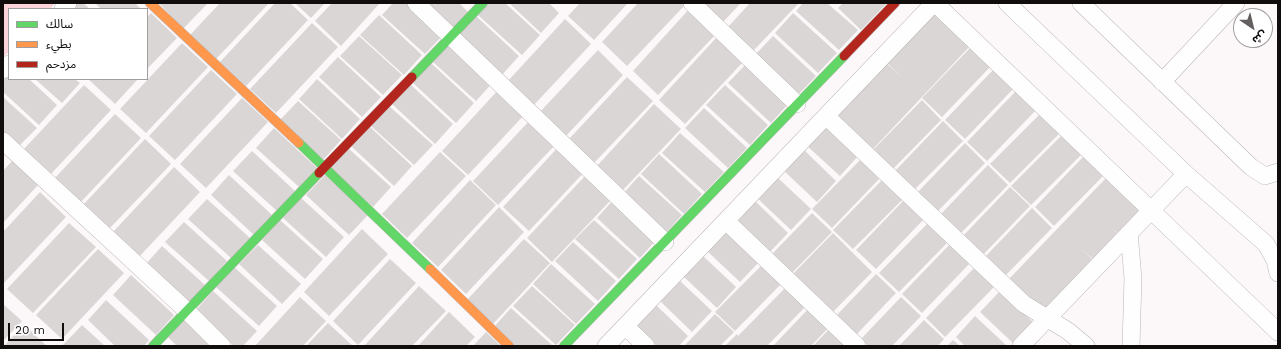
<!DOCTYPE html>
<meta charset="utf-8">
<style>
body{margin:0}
#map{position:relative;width:1281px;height:349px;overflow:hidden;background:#fcf7f8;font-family:"Work Sans","Noto Sans Arabic",sans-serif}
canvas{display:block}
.frame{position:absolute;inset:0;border:4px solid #120d0d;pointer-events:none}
.legend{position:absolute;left:8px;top:8px;width:140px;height:72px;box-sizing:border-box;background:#fff;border:1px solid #a09e9e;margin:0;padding:5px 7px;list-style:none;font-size:12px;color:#120d0d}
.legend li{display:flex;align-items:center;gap:8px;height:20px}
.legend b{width:20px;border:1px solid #a09e9e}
.north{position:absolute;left:1233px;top:8px;width:40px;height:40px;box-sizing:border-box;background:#fff;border:1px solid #a09e9e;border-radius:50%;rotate:145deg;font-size:11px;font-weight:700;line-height:16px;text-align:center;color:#120d0d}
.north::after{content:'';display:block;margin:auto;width:14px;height:18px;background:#645f5f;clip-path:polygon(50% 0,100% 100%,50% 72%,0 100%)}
.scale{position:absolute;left:8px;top:323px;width:56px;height:18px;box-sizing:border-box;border:2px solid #120d0d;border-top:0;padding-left:5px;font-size:12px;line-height:14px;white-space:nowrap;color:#120d0d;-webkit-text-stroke:3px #fff;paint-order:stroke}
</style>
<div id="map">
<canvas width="1281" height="349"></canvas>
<div class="frame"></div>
<ul class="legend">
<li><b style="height:5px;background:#63d668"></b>سالك</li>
<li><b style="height:5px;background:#ff974d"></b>بطيء</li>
<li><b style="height:5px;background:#b3261e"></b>مزدحم</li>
</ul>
<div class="north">ش</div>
<div class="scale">20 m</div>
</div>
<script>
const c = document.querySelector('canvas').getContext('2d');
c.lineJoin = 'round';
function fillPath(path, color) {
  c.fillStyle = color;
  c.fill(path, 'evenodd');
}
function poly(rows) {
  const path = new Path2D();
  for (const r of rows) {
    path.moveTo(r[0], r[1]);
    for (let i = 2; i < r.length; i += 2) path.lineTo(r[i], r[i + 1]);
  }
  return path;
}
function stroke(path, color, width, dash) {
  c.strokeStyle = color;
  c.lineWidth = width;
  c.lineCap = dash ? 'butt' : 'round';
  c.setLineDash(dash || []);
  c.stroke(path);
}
fillPath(poly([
 [3,3,55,3,50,9,9,9,9,51,3,58]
]), '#fad4d9');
fillPath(poly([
 [75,3,83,3,90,9,70,9],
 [95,3,135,3,141,9,101,9],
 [159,3,208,3,183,29],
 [220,3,269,3,216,59,190,35],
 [275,3,290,3,308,20,246,86,220,62],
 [295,3,325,3,311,18],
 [332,3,380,3,341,46,315,21],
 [393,3,410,3,444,34,425,54,382,15],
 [419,3,459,3,468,12,450,31],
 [489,3,505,3,540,35,522,55,478,15],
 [509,3,549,3,559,13,541,33],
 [580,3,628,3,594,40,568,16],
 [638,3,686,4,627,66,602,42],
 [703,3,741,3,723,22],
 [750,3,799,3,753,51,728,27],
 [803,3,827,3,858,30,839,50,796,11],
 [843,3,887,3,861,30,838,8],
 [690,8,717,33,658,95,633,71],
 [934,11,970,46,873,149,837,115,885,62,903,78,885,61],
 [151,13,177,38,147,69,147,17],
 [793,13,837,53,818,73,775,33],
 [379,15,422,55,404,75,360,35],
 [476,16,519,56,501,76,458,36],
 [565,19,591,44,533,106,507,82],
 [312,23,338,47,276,113,250,89],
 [359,36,402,75,383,95,340,56],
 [773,36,816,76,797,96,754,56],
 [717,37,743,62,685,124,659,100],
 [451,42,494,81,476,101,433,62],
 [182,43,208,67,146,133,120,109],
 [971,47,991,66,942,117,922,98],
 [598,50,623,75,565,137,539,113],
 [338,57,381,97,362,117,319,77],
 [431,63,474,103,456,123,413,83],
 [746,64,789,103,771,123,728,83],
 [994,69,1014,88,965,139,945,120],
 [211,70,237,94,175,160,149,136],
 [9,71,9,79,29,79,57,105,39,125,3,92,3,77],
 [627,77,653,101,594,163,569,139],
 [35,79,75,79,80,83,62,103],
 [88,79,138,79,115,104],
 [317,79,360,119,342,139,299,99],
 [410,84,453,124,435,144,392,104],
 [84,85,111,110,49,176,22,151],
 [725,85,768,125,750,145,706,105],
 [500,88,526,113,468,175,442,151],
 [1016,91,1036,110,987,161,967,142],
 [3,97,37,128,18,147,3,134],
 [242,98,268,122,206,188,180,164],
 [922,100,941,120,892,170,872,151],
 [298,101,341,140,323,160,279,121],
 [654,104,681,129,622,191,596,167],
 [389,106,433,145,414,165,371,126],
 [704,108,747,148,728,168,685,128],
 [115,114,141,138,79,204,53,180],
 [1040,114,1060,133,1010,183,990,164],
 [531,119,557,143,498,205,473,181],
 [943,121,963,141,913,191,894,172],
 [826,124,859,155,840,176,806,145],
 [369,126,412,166,394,186,351,146],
 [274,128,317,168,299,187,256,148],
 [680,133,724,172,705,192,662,153],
 [1061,136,1081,155,1031,205,1011,186],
 [145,139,171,164,109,229,83,205],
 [965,143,985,163,936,213,916,194],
 [561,144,587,169,529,231,503,207],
 [348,148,391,187,373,207,330,168],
 [803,149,836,181,817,202,783,170],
 [252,151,295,191,277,211,233,171],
 [440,152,466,176,407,238,382,214],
 [659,154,702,194,684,214,641,174],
 [1084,156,1104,175,1054,226,1035,207],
 [862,158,881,177,832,228,812,209],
 [12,161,38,185,3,223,3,171],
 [988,165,1008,185,959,235,939,216],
 [174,167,200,192,138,258,112,233],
 [229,175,272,215,254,235,211,195],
 [325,175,368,215,349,235,306,195],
 [585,176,611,200,552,262,527,238],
 [639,176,682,215,664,235,621,196],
 [1108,176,1143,209,1119,234,1114,230,1118,234,1094,260,1082,249,1093,260,1044,312,1009,279],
 [777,177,811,209,791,230,757,198],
 [883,179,903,199,853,249,833,230],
 [470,180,496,205,438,267,412,243],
 [1010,187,1030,206,981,257,961,238],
 [40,192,66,217,3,284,3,232],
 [301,198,344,237,326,257,283,218],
 [615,198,658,238,640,258,597,218],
 [207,199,250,238,231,258,188,219],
 [905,199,925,218,876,269,856,250],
 [755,201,788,233,768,254,735,222],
 [499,207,524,232,466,294,441,270],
 [1032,208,1052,228,1003,278,983,259],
 [812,213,832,232,792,273,772,254],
 [280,220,323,259,305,279,262,240],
 [594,220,637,259,619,279,575,239],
 [184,222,227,261,209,281,165,242],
 [69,223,96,247,33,313,7,289],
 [928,223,948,242,899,292,879,273],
 [362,229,388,254,329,316,304,292],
 [726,230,760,261,740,282,706,250],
 [833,233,872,272,832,313,793,274],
 [524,239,550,263,492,325,466,301],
 [573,242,616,281,598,301,555,261],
 [951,243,971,262,922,313,902,294],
 [258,245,301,284,282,304,239,264],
 [162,246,205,285,187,305,144,266],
 [98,249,124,273,62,339,36,315],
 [702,255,736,287,717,308,683,276],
 [390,259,416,283,358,345,333,321],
 [551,264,595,304,576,324,533,284],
 [763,264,782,283,735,331,715,312],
 [234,267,277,306,259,326,216,287],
 [975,267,994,287,945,337,926,318],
 [876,274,896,293,856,335,836,316],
 [131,275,174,315,156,335,113,295],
 [679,280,712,311,692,332,659,300],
 [788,285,808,304,767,346,725,346,737,334,738,336],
 [419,286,446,311,412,346,364,346],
 [532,286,575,325,556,345,513,306],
 [213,291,257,331,243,346,234,346,195,311],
 [1000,291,1034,323,1014,344,980,312],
 [300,297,326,321,303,346,255,346],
 [901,297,921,316,892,346,868,346,861,339],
 [106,300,149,340,144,346,115,346,88,320],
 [3,304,22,321,3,341],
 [655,304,688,336,679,346,657,346,635,325],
 [811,306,831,325,811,346,773,346],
 [511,308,553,346,513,346,493,328],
 [449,312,475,337,466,346,418,346],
 [715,314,734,332,720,346,684,346],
 [975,316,1007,346,965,346,956,337],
 [186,317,217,346,177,346,168,337],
 [924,320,944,339,938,346,899,346],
 [328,323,353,346,306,346],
 [24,325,47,346,4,346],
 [82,325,105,346,65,346,63,345],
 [832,326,851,346,813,346],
 [486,332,501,346,473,346],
 [953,340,960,346,947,346]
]), '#dbd6d6');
const street = poly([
 [416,3,665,242],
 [692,3,797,104],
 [935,3,1278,332],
 [1007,3,1186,174,1266,244,1275,260,1278,273],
 [1081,3,1251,167,1265,176,1278,172],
 [63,9,68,3],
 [3,70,9,64],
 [1162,82,1236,3],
 [826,116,1024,304,1068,331,1086,346],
 [3,141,187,311,222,346],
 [726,221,857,346],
 [1129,233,1133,278,1131,346],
 [625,326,646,346],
 [606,346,934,3],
 [1021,346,1186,174]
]);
const fast = poly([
 [412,77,483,3],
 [299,143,430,269],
 [153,346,319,173],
 [564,346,844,56]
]);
const slow = poly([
 [150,3,299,143],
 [430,269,509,346]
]);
const jam = poly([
 [844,56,895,3],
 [319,173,412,77]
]);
stroke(street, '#bbb6b6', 18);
stroke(fast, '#bbb6b6', 10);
stroke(slow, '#bbb6b6', 10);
stroke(jam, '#bbb6b6', 10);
stroke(street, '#fffefe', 17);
stroke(fast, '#63d668', 9);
stroke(slow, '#ff974d', 9);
stroke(jam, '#b3261e', 9);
</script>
